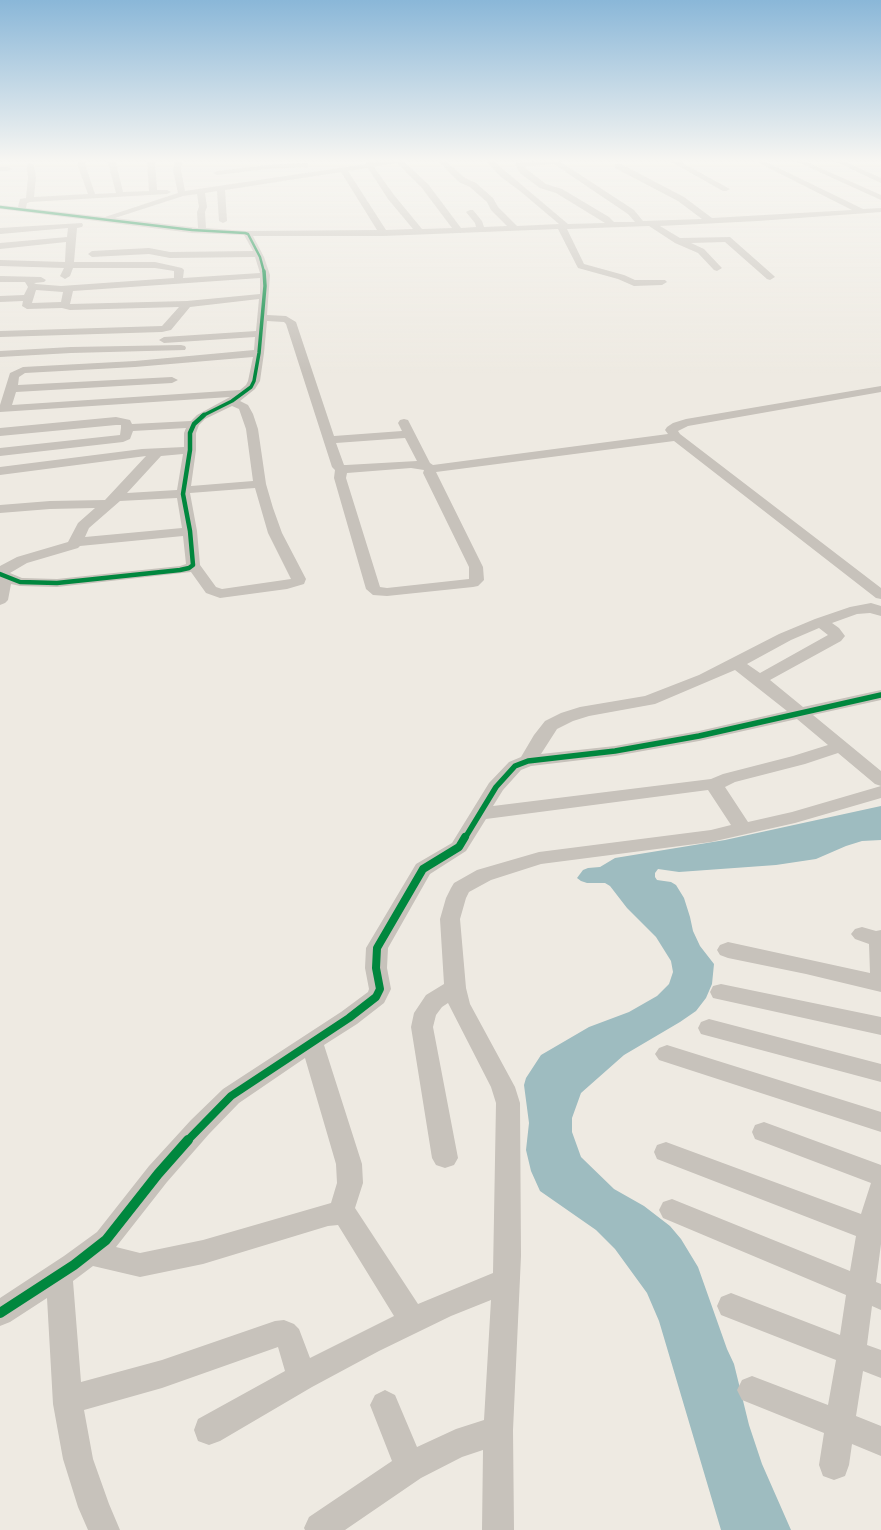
<!DOCTYPE html>
<style>
body{margin:0}
canvas{display:block;background:#eeeae2}
</style>
<canvas width="881" height="1530"></canvas>
<script>
const c = document.querySelector('canvas').getContext('2d');
c.lineJoin = 'round';
function fillPath(path, color) {
  c.fillStyle = color;
  c.fill(path, 'evenodd');
}
function poly(rows) {
  const path = new Path2D();
  for (const r of rows) {
    path.moveTo(r[0], r[1]);
    for (let i = 2; i < r.length; i += 2) path.lineTo(r[i], r[i + 1]);
  }
  return path;
}
function stroke(path, color, width, dash) {
  c.strokeStyle = color;
  c.lineWidth = width;
  c.lineCap = dash ? 'butt' : 'round';
  c.setLineDash(dash || []);
  c.stroke(path);
}
fillPath(poly([
 [881,806,881,840,862,841,846,846,816,859,776,865,679,872,658,869,655,873,655,877,657,880,671,882,676,885,684,898,690,917,693,931,700,946,714,964,712,984,706,998,696,1011,680,1022,624,1055,581,1093,572,1118,572,1132,581,1157,614,1189,644,1206,670,1226,681,1239,698,1267,727,1349,734,1364,749,1425,762,1464,791,1530,721,1530,659,1321,647,1293,615,1249,596,1230,540,1191,531,1171,526,1150,529,1123,524,1085,526,1078,541,1055,589,1027,629,1012,657,996,669,984,673,972,671,961,656,937,627,908,610,886,605,883,587,883,581,881,577,878,583,870,588,868,600,867,615,858,725,840]
]), '#9ebcc0');
fillPath(poly([
 [79,159,87,159,85,164,95,194,116,193,107,159,115,159,123,192,149,191,147,159,155,159,157,190,167,190,171,192,167,194,30,202,27,203,26,208,105,217,178,193,173,170,175,159,183,159,181,170,185,191,366,164,365,159,373,159,373,163,396,159,414,159,404,162,428,184,461,228,476,227,475,223,466,212,470,210,473,210,482,221,484,227,507,226,491,210,487,202,470,187,459,182,436,159,443,159,465,178,476,183,493,198,498,207,517,226,559,224,520,191,501,177,484,159,491,159,568,224,605,223,556,193,540,188,521,174,515,165,516,163,556,159,634,210,643,221,702,219,678,201,615,168,615,164,621,164,684,197,712,218,852,210,751,159,760,159,863,209,881,208,881,212,758,221,660,226,680,238,730,237,773,275,775,277,770,280,767,279,725,242,691,243,704,249,720,266,722,268,717,271,714,270,698,253,675,243,649,226,567,229,584,264,624,275,635,280,665,280,667,282,662,285,634,286,618,279,578,268,558,229,383,236,253,236,264,257,270,275,267,315,286,316,296,322,334,436,402,431,398,423,400,420,404,419,408,420,430,463,433,465,668,434,665,430,667,427,673,423,686,419,881,386,881,392,688,426,678,431,680,434,881,588,881,599,876,598,674,441,436,472,483,567,484,580,478,586,473,587,387,596,373,595,366,589,334,478,335,470,332,467,286,324,284,322,267,321,264,353,260,381,255,389,240,401,248,405,253,414,258,429,266,484,273,508,282,533,306,579,304,584,287,589,220,598,206,593,191,572,57,587,20,586,11,584,8,600,5,603,0,605,0,566,17,557,68,542,78,523,95,508,50,509,0,513,0,505,50,501,105,500,146,456,0,475,0,467,142,449,184,447,184,433,186,428,133,431,130,439,123,442,0,456,0,448,120,435,121,428,121,425,116,425,0,436,0,428,116,417,130,420,132,424,191,421,197,415,230,397,0,412,0,405,10,373,23,367,135,361,254,350,255,337,164,343,159,340,164,337,256,331,259,299,190,307,171,330,162,332,0,337,0,331,162,326,179,307,70,310,62,308,27,309,22,306,23,301,0,302,0,296,24,295,28,287,25,282,0,282,0,276,41,277,46,280,44,282,34,283,36,284,61,286,174,278,174,271,155,268,73,268,70,276,65,279,60,276,64,268,0,266,0,260,65,262,66,242,0,249,0,243,67,237,68,228,0,234,0,228,82,223,83,225,82,227,77,228,74,262,155,262,182,268,184,270,183,278,260,273,255,257,170,258,149,254,92,257,88,254,92,251,149,248,170,252,253,251,244,235,192,233,0,209,0,205,18,207,20,199,26,198,28,177,26,165,30,163,34,165,36,177,34,197,88,194,77,164,79,159],
 [397,163,422,188,452,228,422,229,394,195,374,167,397,163],
 [554,164,628,214,635,222,614,222,609,217,562,189,546,184,524,167,554,164],
 [368,168,388,199,413,229,386,230,348,171,368,168],
 [341,172,377,230,246,231,206,228,205,212,207,207,205,193,217,191,219,221,223,223,227,221,225,190,341,172],
 [197,194,199,207,197,212,198,228,115,218,183,196,197,194],
 [260,278,260,294,187,301,70,304,73,291,260,278],
 [36,290,63,292,61,302,32,303,36,290],
 [253,357,248,381,246,385,240,390,12,405,16,392,172,383,178,380,172,377,18,385,19,377,25,373,135,367,253,357],
 [232,406,239,409,246,429,253,481,191,486,196,450,196,433,199,425,205,419,232,406],
 [405,438,417,461,346,465,344,465,336,443,405,438],
 [183,454,177,490,127,493,161,456,183,454],
 [411,468,424,470,423,473,469,567,469,579,387,588,380,587,346,478,347,473,411,468],
 [255,488,268,533,291,579,222,589,216,587,200,565,197,531,190,493,255,488],
 [177,498,182,528,85,537,89,528,120,501,177,498],
 [183,536,186,564,180,566,57,579,22,578,10,573,27,563,78,548,80,546,183,536],
 [666,159,675,159,730,189,726,191,723,191,666,159],
 [791,159,800,159,881,195,881,200,791,159],
 [830,159,839,159,881,178,881,183,830,159],
 [305,163,308,163,308,167,267,169,217,175,213,173,217,171,267,165,305,163],
 [0,167,8,167,12,169,8,171,0,171,0,167],
 [181,345,185,346,186,348,185,350,71,353,0,357,0,351,71,347,181,345],
 [871,603,881,606,881,616,870,613,857,614,832,623,839,628,845,636,841,641,770,680,803,707,881,690,881,700,813,715,881,771,881,786,875,784,838,753,805,764,735,782,725,787,748,822,792,812,881,786,881,798,795,823,711,842,541,864,491,880,469,892,466,898,460,919,466,988,470,1004,515,1087,520,1103,521,1256,513,1430,514,1530,482,1530,483,1450,462,1457,421,1478,345,1530,305,1530,304,1528,309,1517,392,1461,370,1405,375,1395,385,1390,395,1395,417,1447,456,1429,484,1420,491,1300,451,1316,379,1351,312,1387,220,1441,209,1445,198,1441,194,1430,198,1419,285,1371,278,1347,162,1388,84,1410,93,1459,109,1504,120,1530,88,1530,78,1507,63,1459,53,1404,47,1298,10,1322,0,1326,0,1298,64,1256,97,1232,149,1166,191,1120,223,1089,341,1012,368,992,369,989,365,968,366,948,416,864,452,843,489,783,509,762,521,757,534,735,545,721,561,713,580,707,645,696,699,675,779,634,815,619,850,607,871,603],
 [819,628,828,635,760,673,747,664,791,640,819,628],
 [735,670,787,711,699,731,615,746,541,754,557,729,573,721,589,716,655,704,735,670],
 [797,719,828,745,793,756,723,774,711,779,493,806,503,790,521,770,531,766,615,756,699,741,797,719],
 [708,790,731,825,711,830,539,852,477,870,454,883,451,888,446,898,440,919,444,984,426,995,414,1013,411,1027,432,1158,436,1165,445,1168,454,1165,458,1158,433,1027,436,1015,442,1007,448,1003,491,1087,496,1103,493,1273,418,1304,355,1208,363,1183,362,1164,324,1045,357,1024,384,1003,391,989,387,968,388,948,430,874,466,851,486,819,708,790],
 [305,1058,336,1164,337,1183,331,1203,203,1240,140,1253,116,1247,167,1182,209,1134,239,1103,305,1058],
 [338,1225,394,1316,310,1358,299,1329,294,1324,284,1320,275,1321,162,1360,81,1382,73,1281,93,1266,140,1277,203,1264,328,1226,338,1225],
 [862,927,876,931,881,930,881,992,806,974,728,958,720,955,717,950,720,945,728,942,870,973,869,944,855,939,851,934,855,929,862,927],
 [721,984,881,1017,881,1035,713,998,710,992,713,986,721,984],
 [709,1019,881,1064,881,1082,701,1034,698,1028,701,1022,709,1019],
 [667,1045,881,1112,881,1132,659,1060,655,1054,659,1048,667,1045],
 [764,1122,881,1165,881,1244,876,1282,881,1284,881,1310,872,1306,867,1345,881,1350,881,1378,863,1371,856,1416,881,1426,881,1456,852,1444,849,1465,845,1476,834,1480,823,1476,819,1465,824,1433,742,1400,737,1390,742,1380,752,1376,828,1405,836,1360,721,1315,717,1306,721,1297,731,1293,840,1335,846,1295,663,1218,659,1210,663,1202,672,1199,850,1271,856,1236,657,1159,654,1152,657,1145,666,1142,861,1214,871,1183,755,1139,752,1132,755,1125,764,1122]
]), '#c7c2bb');
stroke(poly([
 [0,207,192,230,245,233,248,234,260,257,264,272]
]), '#00873e', 2.5);
stroke(poly([
 [202,416,232,401,251,387,254,381,259,353,265,286,264,271]
]), '#00873e', 3.5);
stroke(poly([
 [0,574,20,582,57,583,180,570,189,568,193,565,190,531,183,494,190,450,190,433,194,424,204,415]
]), '#00873e', 4.5);
stroke(poly([
 [465,838,496,787,515,766,528,761,615,751,699,736,881,695]
]), '#00873e', 5.5);
stroke(poly([
 [187,1141,231,1096,349,1018,376,997,380,989,376,968,377,948,423,869,459,847,465,837]
]), '#00873e', 8);
stroke(poly([
 [0,1313,74,1265,106,1240,158,1174,188,1140]
]), '#00873e', 10);
const sky = c.createLinearGradient(0, 0, 0, 373);
sky.addColorStop(0, '#8ab7d8');
sky.addColorStop(0.43, '#f7f6f2');
sky.addColorStop(1, '#f7f6f200');
c.fillStyle = sky;
c.fillRect(0, 0, 881, 373);
</script>
